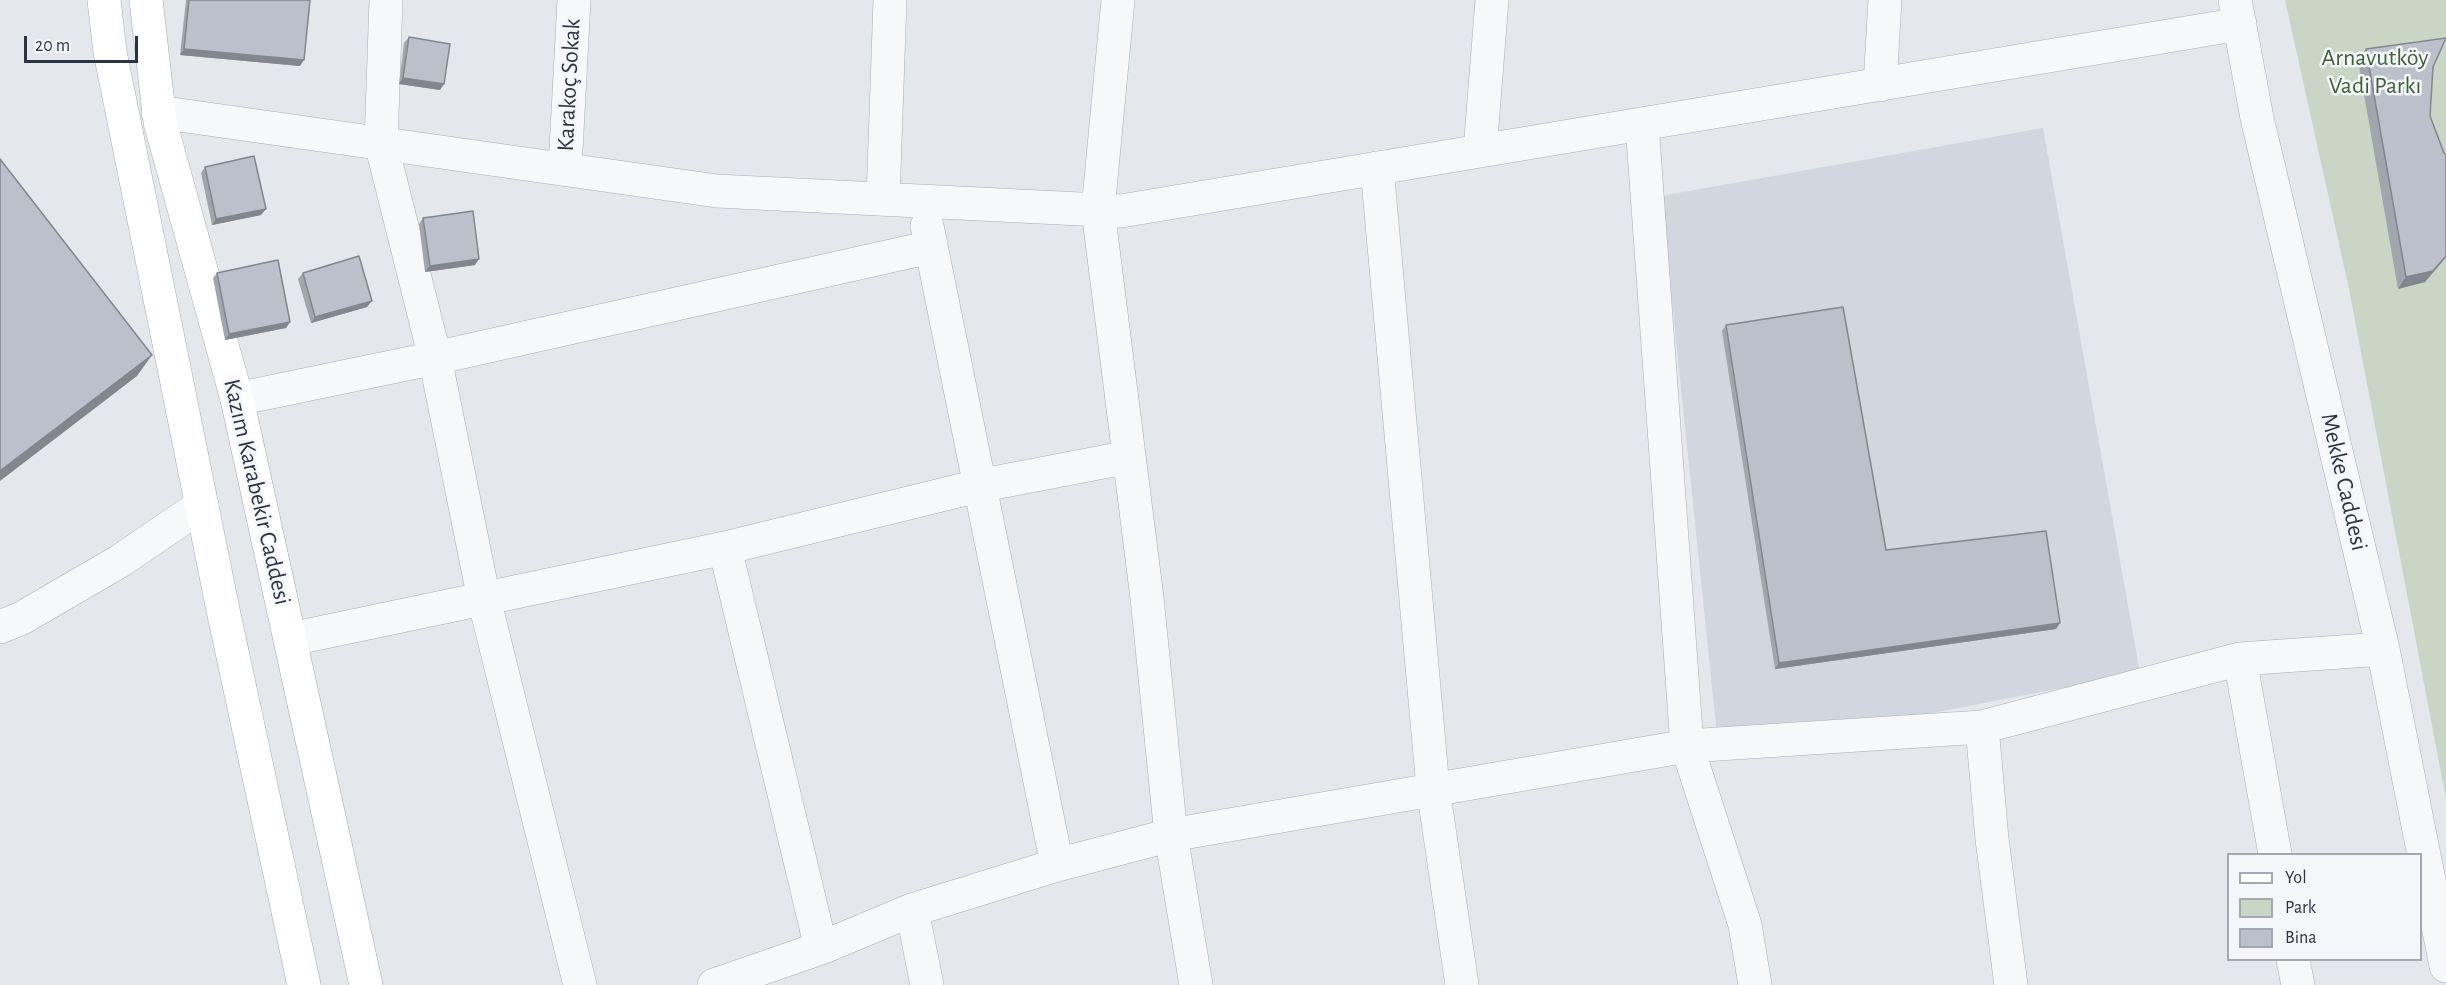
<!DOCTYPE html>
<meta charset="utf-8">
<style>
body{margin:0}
#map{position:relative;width:2446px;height:985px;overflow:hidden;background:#e4e7ec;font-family:"Alegreya Sans",sans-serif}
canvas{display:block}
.legend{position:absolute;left:2227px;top:853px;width:195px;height:108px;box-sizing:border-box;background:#f4f6f9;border:2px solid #a4a8b1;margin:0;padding:8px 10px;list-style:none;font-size:18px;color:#2b3445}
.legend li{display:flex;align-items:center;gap:12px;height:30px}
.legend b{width:30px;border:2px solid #a4a8b1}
.scale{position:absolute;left:24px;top:36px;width:114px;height:27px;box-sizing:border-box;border:3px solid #2b3445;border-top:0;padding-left:8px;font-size:18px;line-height:21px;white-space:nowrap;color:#2b3445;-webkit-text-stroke:4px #f4f6f9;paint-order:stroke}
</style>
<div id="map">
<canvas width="2446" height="985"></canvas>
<ul class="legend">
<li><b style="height:8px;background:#fff"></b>Yol</li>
<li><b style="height:16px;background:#c9d6c5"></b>Park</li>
<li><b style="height:16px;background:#bbc0ca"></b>Bina</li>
</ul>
<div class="scale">20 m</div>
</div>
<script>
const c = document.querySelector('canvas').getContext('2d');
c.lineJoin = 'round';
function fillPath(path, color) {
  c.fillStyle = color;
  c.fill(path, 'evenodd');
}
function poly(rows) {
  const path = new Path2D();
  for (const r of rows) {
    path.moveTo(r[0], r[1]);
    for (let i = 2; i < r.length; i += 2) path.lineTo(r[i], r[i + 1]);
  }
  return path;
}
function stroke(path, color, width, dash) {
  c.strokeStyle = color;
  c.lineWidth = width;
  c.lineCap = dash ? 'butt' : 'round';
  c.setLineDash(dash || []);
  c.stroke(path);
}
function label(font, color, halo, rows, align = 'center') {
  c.font = font + ' "Alegreya Sans",sans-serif';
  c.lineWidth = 5;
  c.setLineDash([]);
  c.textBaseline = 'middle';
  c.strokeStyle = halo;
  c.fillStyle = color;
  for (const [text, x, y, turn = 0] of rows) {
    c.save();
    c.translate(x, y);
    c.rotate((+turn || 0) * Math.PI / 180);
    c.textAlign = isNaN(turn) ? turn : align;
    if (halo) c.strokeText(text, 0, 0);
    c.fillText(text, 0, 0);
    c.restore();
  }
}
fillPath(poly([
 [2043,128,2140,673,1719,754,1661,196]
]), '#d2d6de');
fillPath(poly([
 [2285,0,2446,0,2446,799,2349,289]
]), '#c9d6c5');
const minor = poly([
 [386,0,381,143,435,358,484,599,580,985],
 [1118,0,1098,210,1147,598,1171,835,1196,985],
 [2235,0,2257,118,2383,649,2446,966],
 [1880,85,1885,0],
 [158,112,717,191,1121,211,2240,24],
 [1642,124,1687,746,1745,925,1755,985],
 [1480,151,1492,0],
 [1377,168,1433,788,1462,985],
 [565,169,574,0],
 [883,199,890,0],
 [927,226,1057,865],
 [237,399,435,358,931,247],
 [725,548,821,948],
 [0,627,22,618,120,561,202,505],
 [291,639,725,548,978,486,1129,457],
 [2240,659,2275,854],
 [1982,727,1992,839,2011,985],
 [912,910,927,985],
 [2293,960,2298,985],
 [714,985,821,948,912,910,1057,865,1171,835,1687,746,1982,727,2240,659,2383,649]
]);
const major = poly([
 [104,0,110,52,223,610,304,985],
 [146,0,160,122,237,399,366,985]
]);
stroke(minor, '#a9aeb7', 34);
stroke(major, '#a3abb8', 34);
stroke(minor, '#f7f8fa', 33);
stroke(major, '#fff', 33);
fillPath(poly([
 [186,0,310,0,300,66,180,55],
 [409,37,440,90,399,84,404,43],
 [2366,49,2433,67,2430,116,2444,153,2446,155,2446,257,2425,282,2398,289,2358,60],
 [205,167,261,215,212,225,201,173],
 [423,218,475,265,425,272,419,224],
 [217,273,290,322,286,328,225,340,213,278],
 [303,273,367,307,311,323,298,279],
 [1726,325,1886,550,2056,629,1775,669,1722,331]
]), '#a1a5ae');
fillPath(poly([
 [184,49,304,60,300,66,180,55],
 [403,78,444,84,440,90,399,84],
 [266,209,261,215,212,225,216,219],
 [2446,256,2446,257,2425,282,2398,289,2406,277],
 [479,259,475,265,425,272,430,266],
 [372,301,367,307,311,323,315,317],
 [290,322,286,328,225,340,229,334],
 [152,355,137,376,0,481,0,471],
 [2060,623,2056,629,1775,669,1779,663]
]), '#83868d');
const building = poly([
 [189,0,310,0,304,60,184,49,189,0],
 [409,37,450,44,444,84,403,78,409,37],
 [2446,38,2433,67,2430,116,2444,153,2446,155,2446,256,2433,271,2406,277,2366,49,2446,38],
 [254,156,266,209,216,219,205,167,254,156],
 [0,159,152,355,0,471,0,159],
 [473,211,479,259,430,266,423,218,473,211],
 [359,256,372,301,315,317,303,273,359,256],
 [278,260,290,322,229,334,217,273,278,260],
 [1843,307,1886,550,2046,531,2060,623,1779,663,1726,325,1843,307]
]);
fillPath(building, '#bbc0ca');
stroke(building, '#83868d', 1.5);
label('24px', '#3f6138', '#f4f6f9', [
 ["Arnavutköy",2375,58],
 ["Vadi Parkı",2375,86]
]);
label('24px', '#2b3445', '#f4f6f9', [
 ["Karakoç Sokak",569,85,-87],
 ["Mekke Caddesi",2344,482,77],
 ["Kazım Karabekir Caddesi",257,492,77]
]);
</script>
